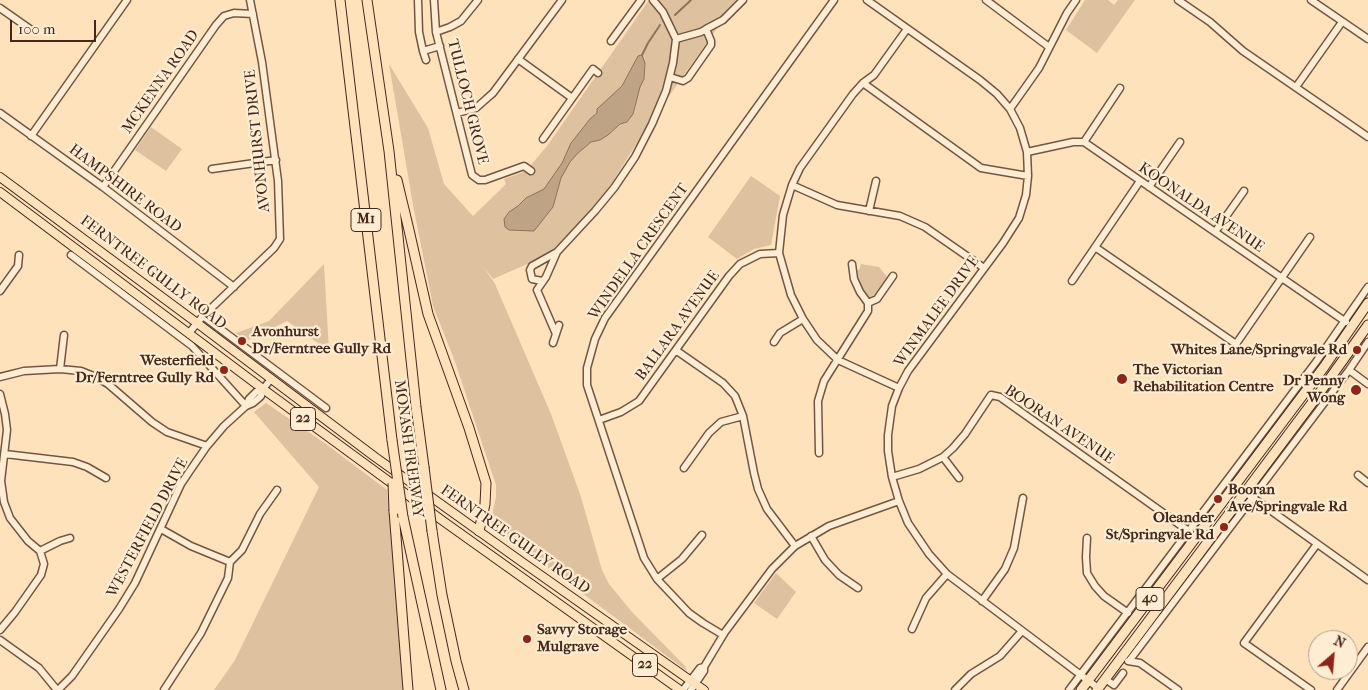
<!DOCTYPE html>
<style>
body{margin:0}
#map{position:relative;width:1368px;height:690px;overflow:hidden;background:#fde2bc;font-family:"IM FELL French Canon",serif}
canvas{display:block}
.north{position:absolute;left:1308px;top:630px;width:50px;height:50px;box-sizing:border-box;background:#feecd3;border:1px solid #b49e89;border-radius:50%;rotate:27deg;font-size:14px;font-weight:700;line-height:20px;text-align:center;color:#45281a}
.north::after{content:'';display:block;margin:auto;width:18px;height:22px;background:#8f2418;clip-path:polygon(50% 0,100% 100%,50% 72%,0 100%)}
.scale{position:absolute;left:10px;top:20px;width:86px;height:22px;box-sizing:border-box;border:2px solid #45281a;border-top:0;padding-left:6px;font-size:15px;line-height:18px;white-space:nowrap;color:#45281a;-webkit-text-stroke:4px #feecd3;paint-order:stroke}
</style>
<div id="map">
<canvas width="1368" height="690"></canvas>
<div class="north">N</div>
<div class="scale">100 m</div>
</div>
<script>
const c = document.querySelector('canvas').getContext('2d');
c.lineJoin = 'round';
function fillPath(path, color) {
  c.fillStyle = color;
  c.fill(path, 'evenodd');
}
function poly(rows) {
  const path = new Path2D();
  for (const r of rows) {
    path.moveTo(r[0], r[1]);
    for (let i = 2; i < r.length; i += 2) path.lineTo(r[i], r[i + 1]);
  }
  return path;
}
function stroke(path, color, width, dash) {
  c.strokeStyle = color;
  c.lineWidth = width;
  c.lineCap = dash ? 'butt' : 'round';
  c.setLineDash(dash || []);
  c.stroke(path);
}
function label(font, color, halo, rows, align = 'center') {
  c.font = font + ' "IM FELL French Canon",serif';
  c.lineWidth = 4.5;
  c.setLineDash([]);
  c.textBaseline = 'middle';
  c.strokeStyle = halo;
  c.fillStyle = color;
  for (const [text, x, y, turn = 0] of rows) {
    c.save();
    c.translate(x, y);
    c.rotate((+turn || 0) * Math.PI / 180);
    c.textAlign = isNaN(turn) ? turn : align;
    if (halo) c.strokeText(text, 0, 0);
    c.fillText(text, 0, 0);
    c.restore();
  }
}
fillPath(poly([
 [649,0,739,0,732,7,645,130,603,197,579,224,552,250,541,258,493,279,483,266,495,284,551,414,580,494,602,570,609,584,632,612,685,666,687,671,492,526,491,520,496,497,496,485,454,359,433,306,413,205,389,64,428,128,444,184,473,216,506,184,504,179,526,171,547,146],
 [1085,0,1108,0,1114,5,1118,0,1135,0,1097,53,1066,30],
 [151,127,182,149,166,171,135,150],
 [751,176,780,196,771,245,754,249,737,259,708,237],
 [324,264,329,351,287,321,246,341,236,333,269,321],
 [861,264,879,267,887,277,886,281,875,297,871,299,867,296,861,287,855,272,857,270,859,270],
 [266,403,326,444,387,490,403,690,214,690,235,660,319,487,254,412],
 [776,573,796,592,777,619,754,603]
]), '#dec2a0');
const water = poly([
 [642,55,645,63,644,79,640,87,633,114,627,122,620,124,608,135,600,140,591,142,577,154,570,162,561,178,553,207,534,231,509,230,505,227,504,219,509,212,518,206,526,198,544,189,562,163,571,143,590,119,597,113,597,109,622,86,638,56,642,55]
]);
fillPath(water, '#bea385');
stroke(water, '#8e725a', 1);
stroke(poly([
 [675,15,691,0],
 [642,55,648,43,660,25]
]), '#8e725a', 2);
const minor = poly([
 [418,0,419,32,423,51,440,46],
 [434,0,436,32,472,175,479,180,485,180,524,166,531,171],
 [867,0,980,80,997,94,1010,109,1020,128,1027,152,1028,176,1026,195,1019,218,1003,243,908,371,899,388,892,406,888,435,888,451,892,477,899,501,908,523,929,554,947,574,1098,688],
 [986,0,1049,47],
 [1178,0,1210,22,1243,51,1368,137],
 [1311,0,1368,39],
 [0,8,30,29],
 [436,32,450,27,461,21,478,0],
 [676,39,701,32,706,29,723,20,743,0],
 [611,41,641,0],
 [423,51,426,60],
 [518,59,572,98],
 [670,77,683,81,688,78,711,45,711,41,706,29],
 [863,83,981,168,1028,176],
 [1296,87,1342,22],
 [1010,109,1039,68,1067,13,1076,0],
 [0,113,103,187,234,287],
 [457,113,476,108,485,100,493,93,562,0],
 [31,136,127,0],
 [543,139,593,69,598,73],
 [1084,142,1120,88],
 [1027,152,1073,142,1084,142,1346,322],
 [212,169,276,160],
 [792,185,837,205,900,216,925,227,984,268],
 [103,187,216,25,224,16,234,13,253,14],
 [1149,187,1180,142],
 [869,211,876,181],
 [1215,232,1244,191],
 [1095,247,1236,344,1310,237],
 [71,255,192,346,246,406],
 [852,264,854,279,860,292,868,303],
 [542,281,532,279,530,270,532,266,557,252],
 [1072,281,1140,181],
 [0,291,18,266,19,255],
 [203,316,326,408],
 [189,333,203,316,274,248,280,239,278,181,262,62,250,0],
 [556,334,537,290,546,277,557,252,595,211,614,188,635,157,652,124,666,91,673,63,676,39,663,12,653,0],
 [774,342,780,333,803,319],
 [553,343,559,325],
 [677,351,723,383,735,396,743,416,754,473,758,489,767,509,795,546],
 [60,369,64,335],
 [1349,370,1368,384],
 [0,377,24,371,60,369,81,371,96,377,108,384,152,422,167,432,207,446],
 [899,388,838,360,817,340,803,319,791,295,779,253,783,215,792,185,800,168,853,94,863,83,874,75,907,29],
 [0,394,5,414,7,430,1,481,4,502,10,518,28,541,40,551,44,564,41,575,15,612,0,630],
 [246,406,249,399,256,392,263,389],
 [599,420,621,412,639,401,729,276,740,264,760,254,779,253],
 [819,453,818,401,824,381,868,311,868,303,877,299,893,276],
 [5,454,73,462,87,467,106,478],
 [943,457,959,478],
 [684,468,709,433,721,422,743,416],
 [1358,475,1368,483],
 [892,477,919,469,943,457,953,448,965,434,991,395,1000,397,1190,532],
 [1235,485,1368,580],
 [161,529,191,546,230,562],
 [811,536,825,560,839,575,858,588],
 [1087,538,1086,557,1087,573,1095,586,1104,596,1128,613],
 [40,551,60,541,70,538],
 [230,562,242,550,260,514,277,490],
 [657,579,682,559,702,535],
 [982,601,1005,569,1014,548,1023,498],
 [912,629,926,598,947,574],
 [723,635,703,623,689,613,657,579,644,558,587,385,587,368,595,339,605,318,834,0],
 [0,640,39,668,57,690],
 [1128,661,1140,663,1178,690],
 [1129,661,1349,370,1368,342],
 [1105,679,1114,685,1123,673],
 [58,690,72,676,119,609,135,583,181,484,189,472,207,446,224,426,246,406,253,403,259,398,261,396,263,389,271,379],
 [164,690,201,633,228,578,230,562],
 [683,690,700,668,704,667],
 [691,690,704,671,704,667,725,632,772,569,795,546,829,526,899,501],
 [955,690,971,674,1000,656,1022,631],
 [1069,690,1316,362,1368,287],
 [1311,690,1244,643,1317,544],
 [1337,690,1368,647]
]);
const major = poly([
 [0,177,197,323,375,457,522,562,704,690],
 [0,192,263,389,443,521,680,690]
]);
const highway = poly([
 [340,0,392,440],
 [367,0,389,151,416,407,424,467],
 [397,180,409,230,428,314,469,428,486,483,485,504,479,531],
 [394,511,408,690],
 [403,517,441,690],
 [432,531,442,595,456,661,464,690],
 [1081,690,1324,367,1368,303],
 [1097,690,1318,395,1368,325]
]);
stroke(minor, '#735642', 9);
stroke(major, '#45281a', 10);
stroke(highway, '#45281a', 11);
stroke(minor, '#feecd3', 6);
stroke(major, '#fde2bc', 8);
stroke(highway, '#fde2bc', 9);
const highwayBridge = poly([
 [392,440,403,517],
 [424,467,432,531],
 [393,483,394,511]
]);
stroke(highwayBridge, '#45281a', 11, []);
stroke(highwayBridge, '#fde2bc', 9);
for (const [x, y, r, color] of [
 [242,341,5,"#8f2418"],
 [1357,350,5,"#8f2418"],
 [224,370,5,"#8f2418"],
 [1122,379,6,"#8f2418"],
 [1356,390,6,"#8f2418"],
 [1218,499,5,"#8f2418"],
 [1224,527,5,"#8f2418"],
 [527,639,5,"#8f2418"]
]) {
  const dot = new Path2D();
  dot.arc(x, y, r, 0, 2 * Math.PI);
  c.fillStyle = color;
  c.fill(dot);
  stroke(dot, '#feecd3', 2);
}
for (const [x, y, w] of [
 [366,220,30],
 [303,419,25],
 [1150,599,28],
 [645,665,25]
]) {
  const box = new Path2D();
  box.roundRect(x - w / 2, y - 11.5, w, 23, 4);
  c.fillStyle = '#feecd3';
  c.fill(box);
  stroke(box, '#45281a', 1);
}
label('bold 14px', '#45281a', null, [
 ["M1",366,220],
 ["22",303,419],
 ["40",1150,599],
 ["22",645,665]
]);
label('15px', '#45281a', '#feecd3', [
 ["MCKENNA ROAD",161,82,-55],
 ["TULLOCH GROVE",467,102,76],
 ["AVONHURST DRIVE",258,141,-96],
 ["HAMPSHIRE ROAD",125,189,37],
 ["KOONALDA AVENUE",1201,208,34],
 ["WINDELLA CRESCENT",639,252,-55],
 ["FERNTREE GULLY ROAD",153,273,37],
 ["WINMALEE DRIVE",937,312,-54],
 ["BALLARA AVENUE",678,326,-54],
 ["BOORAN AVENUE",1059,425,34],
 ["MONASH FREEWAY",408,449,82],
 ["WESTERFIELD DRIVE",148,528,-62],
 ["FERNTREE GULLY ROAD",515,540,35]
]);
label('bold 15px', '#45281a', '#feecd3', [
 ["Avonhurst",252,332],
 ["Dr/Ferntree Gully Rd",252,349],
 ["Whites Lane/Springvale Rd",1347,350,"right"],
 ["Westerfield",214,361,"right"],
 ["Dr/Ferntree Gully Rd",214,378,"right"],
 ["The Victorian",1133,370],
 ["Rehabilitation Centre",1133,387],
 ["Dr Penny",1345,381,"right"],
 ["Wong",1345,398,"right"],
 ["Booran",1228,490],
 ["Ave/Springvale Rd",1228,507],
 ["Oleander",1214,518,"right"],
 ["St/Springvale Rd",1214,535,"right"],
 ["Savvy Storage",537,630],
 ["Mulgrave",537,647]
], 'left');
</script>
